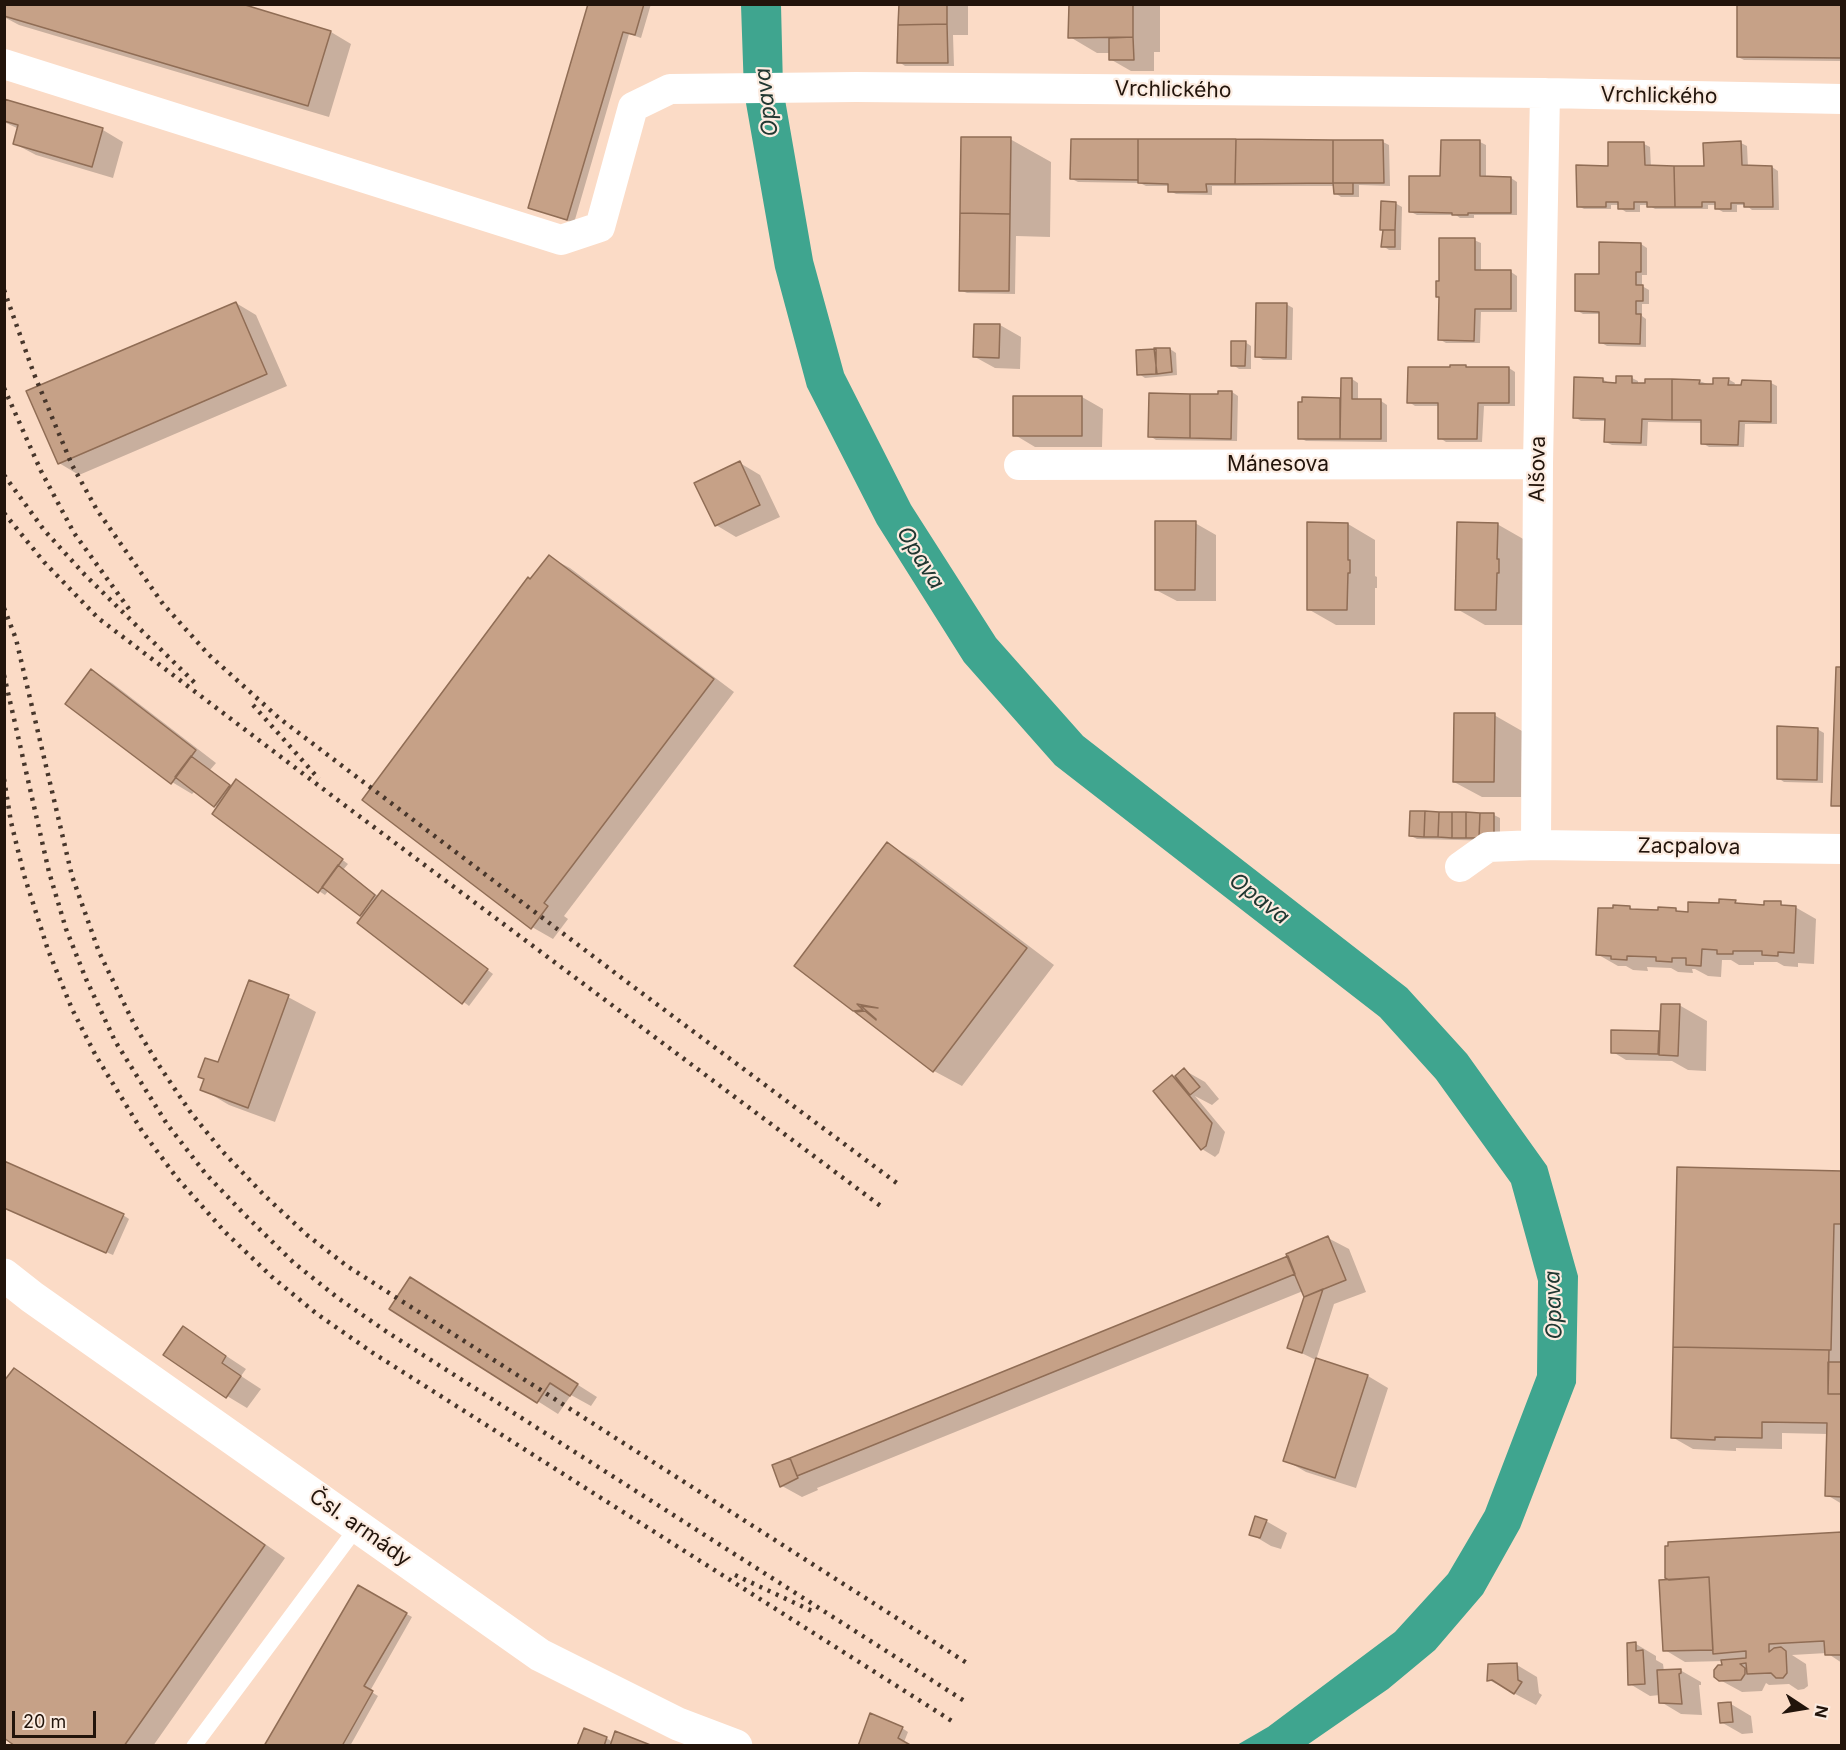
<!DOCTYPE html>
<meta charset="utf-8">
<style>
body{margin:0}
#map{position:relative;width:1846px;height:1750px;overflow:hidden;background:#fbdbc6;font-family:Inter,sans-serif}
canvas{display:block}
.frame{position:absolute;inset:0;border:6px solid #22140b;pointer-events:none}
.north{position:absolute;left:1774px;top:1678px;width:60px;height:60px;-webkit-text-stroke:4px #fcece1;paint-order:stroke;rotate:102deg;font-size:16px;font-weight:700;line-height:24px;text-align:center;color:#22140b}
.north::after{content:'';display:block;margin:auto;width:21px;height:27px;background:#22140b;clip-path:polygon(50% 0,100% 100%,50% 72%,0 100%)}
.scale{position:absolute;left:12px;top:1711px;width:84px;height:27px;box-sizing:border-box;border:3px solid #22140b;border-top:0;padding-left:8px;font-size:18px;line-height:21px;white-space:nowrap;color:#22140b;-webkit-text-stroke:4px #fcece1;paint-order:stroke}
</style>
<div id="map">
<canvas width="1846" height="1750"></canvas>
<div class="frame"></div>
<div class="north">N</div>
<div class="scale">20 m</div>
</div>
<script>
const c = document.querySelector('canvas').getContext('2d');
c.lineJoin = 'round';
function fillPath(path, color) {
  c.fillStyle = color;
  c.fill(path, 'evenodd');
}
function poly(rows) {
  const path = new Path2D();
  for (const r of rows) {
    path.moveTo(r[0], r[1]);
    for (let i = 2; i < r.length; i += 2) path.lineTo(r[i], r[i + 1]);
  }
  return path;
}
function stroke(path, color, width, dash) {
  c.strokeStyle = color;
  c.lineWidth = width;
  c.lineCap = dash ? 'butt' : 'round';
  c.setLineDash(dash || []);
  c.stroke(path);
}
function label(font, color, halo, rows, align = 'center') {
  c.font = font + ' Inter,sans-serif';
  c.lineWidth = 4.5;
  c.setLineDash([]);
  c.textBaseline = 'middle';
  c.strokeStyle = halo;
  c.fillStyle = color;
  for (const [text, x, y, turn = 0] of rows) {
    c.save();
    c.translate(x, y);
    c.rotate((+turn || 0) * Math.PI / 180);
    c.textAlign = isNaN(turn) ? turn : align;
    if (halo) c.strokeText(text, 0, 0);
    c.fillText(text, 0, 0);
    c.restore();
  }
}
fillPath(poly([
 [741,5,781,5,783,88,813,260,844,373,911,505,996,638,1083,736,1407,988,1467,1054,1547,1166,1578,1276,1576,1383,1520,1528,1483,1594,1435,1650,1388,1689,1307,1745,1237,1745,1268,1727,1395,1632,1448,1574,1485,1511,1537,1375,1538,1281,1511,1183,1436,1079,1380,1017,1055,765,964,662,877,524,807,387,775,268,744,92]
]), '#3fa58f');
fillPath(poly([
 [4,4,331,32,351,44,329,117,19,25,4,17],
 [590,4,651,4,641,38,629,34,574,223,530,208],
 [900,4,968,4,968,35,953,35,954,66,905,66,899,62],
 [1070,4,1160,4,1160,52,1154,52,1154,71,1131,71,1110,59,1110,53,1097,53,1070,37],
 [1842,4,1842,61,1744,60,1738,57],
 [4,101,103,130,123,142,113,178,36,155,15,144,19,129,4,122],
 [1010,139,1051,162,1050,237,1016,236,1015,294,967,293,960,290],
 [1383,142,1389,145,1390,186,1359,185,1359,197,1341,197,1335,193,1335,186,1212,186,1212,195,1176,194,1170,191,1170,186,1146,186,1140,183,1078,182,1072,179],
 [1480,142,1486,145,1486,178,1511,178,1517,182,1517,215,1474,215,1474,218,1460,218,1456,215,1417,215,1411,212,1442,177],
 [1741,143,1747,146,1748,167,1772,167,1778,171,1779,210,1752,210,1746,205,1737,205,1737,212,1723,212,1716,208,1716,205,1708,205,1708,209,1655,209,1648,205,1640,205,1640,212,1626,212,1620,208,1620,205,1611,205,1611,209,1584,209,1578,206,1609,167,1644,144,1650,147,1651,167,1706,168],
 [1395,203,1402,207,1401,250,1389,250,1383,246,1384,231,1381,229],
 [1474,240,1481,243,1481,271,1511,272,1517,276,1517,312,1481,312,1480,343,1446,343,1439,339,1440,298,1437,296,1440,283],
 [1641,244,1647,248,1647,275,1642,275,1642,286,1649,290,1649,304,1642,304,1642,316,1646,319,1646,347,1607,346,1600,342,1600,314,1583,314,1576,310,1601,275],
 [236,303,256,315,287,386,79,475,59,463],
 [1286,304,1293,308,1292,360,1263,360,1257,356],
 [1000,325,1021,337,1020,369,995,368,975,357,975,326],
 [1245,342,1251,346,1251,369,1239,369,1233,365],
 [1170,349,1176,353,1177,375,1145,378,1139,374],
 [1466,366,1470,369,1509,368,1515,372,1515,406,1484,406,1482,442,1446,442,1440,438,1440,406,1415,406,1409,402,1452,369],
 [1632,378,1638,381,1638,385,1699,381,1714,386,1728,379,1735,383,1734,386,1771,383,1777,386,1777,424,1745,424,1744,447,1709,447,1702,443,1703,423,1648,422,1647,446,1612,445,1606,442,1606,421,1581,421,1575,417,1602,379,1609,383,1617,384],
 [1352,379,1358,383,1358,401,1381,401,1387,405,1387,442,1306,441,1300,438,1304,399,1341,399],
 [1232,392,1238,396,1237,441,1156,440,1150,436,1219,395],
 [1082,397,1103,409,1102,447,1035,447,1015,435],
 [740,463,760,475,780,517,736,537,716,525],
 [1195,523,1216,535,1216,601,1177,601,1156,590],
 [1348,524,1375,540,1375,576,1377,577,1377,588,1375,588,1375,625,1336,625,1308,609],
 [1497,524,1525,540,1523,625,1485,625,1457,609],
 [549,557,570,568,734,692,564,916,568,919,553,939,532,927,364,799],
 [91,671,112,683,216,763,210,770,233,787,243,785,348,864,343,870,378,896,388,895,493,974,469,1006,359,923,364,916,329,890,325,895,319,891,218,807,195,791,192,794,172,782],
 [1494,715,1522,731,1521,797,1482,797,1454,782],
 [1817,729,1824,733,1823,783,1784,782,1778,778],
 [1494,815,1500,818,1500,841,1417,839,1411,836],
 [888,844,915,860,1054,965,962,1086,934,1071,854,1010],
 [1735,901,1742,905,1765,906,1780,903,1787,907,1795,907,1816,919,1814,964,1798,963,1798,967,1784,966,1777,962,1754,962,1754,965,1739,965,1731,960,1722,960,1721,977,1708,976,1695,969,1692,969,1693,973,1678,972,1671,968,1647,967,1648,971,1633,970,1626,966,1618,966,1597,954,1629,907,1636,911,1660,912,1675,909,1682,913,1689,913],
 [288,997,316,1012,275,1122,229,1105,202,1089],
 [1679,1005,1707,1021,1706,1071,1688,1070,1672,1061,1626,1060,1613,1052,1658,1032,1661,1034],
 [1184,1070,1205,1082,1219,1099,1212,1105,1195,1096,1225,1132,1219,1153,1215,1157,1202,1149,1172,1077,1182,1083],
 [1678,1169,1842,1171,1842,1504,1827,1495,1828,1434,1782,1433,1782,1449,1736,1448,1736,1451,1693,1449,1672,1437],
 [4,1208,123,1215,129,1219,113,1255],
 [1328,1238,1349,1249,1366,1292,1334,1304,1316,1360,1289,1347,1306,1297,1303,1291,817,1488,818,1490,802,1497,782,1486,774,1466,1290,1257],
 [411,1279,597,1397,591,1406,571,1395,558,1414,392,1309],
 [184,1328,246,1369,241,1376,261,1389,247,1408,227,1396],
 [14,1370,35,1382,285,1558,153,1746,18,1746],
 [1368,1376,1388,1388,1356,1488,1306,1472,1285,1460],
 [1266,1521,1287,1533,1281,1549,1271,1546,1251,1534],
 [1842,1535,1842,1663,1827,1653,1792,1655,1806,1664,1808,1686,1804,1689,1798,1690,1789,1684,1769,1685,1766,1683,1762,1691,1742,1692,1720,1680,1723,1661,1685,1662,1665,1650],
 [358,1587,412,1617,370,1691,378,1696,350,1746,266,1746],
 [1636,1644,1656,1656,1656,1660,1663,1664,1664,1671,1680,1670,1701,1682,1701,1685,1699,1685,1702,1715,1681,1714,1661,1702,1660,1695,1650,1696,1630,1684],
 [1517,1665,1537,1677,1539,1693,1542,1695,1536,1705,1489,1680],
 [1731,1704,1751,1716,1753,1733,1742,1734,1721,1722],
 [902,1728,908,1732,904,1742,912,1746,859,1746],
 [606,1738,613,1742,649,1746,579,1746]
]), '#0003');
const building = poly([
 [4,4,242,4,331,31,308,106,4,16,4,4],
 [588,4,644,4,635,35,623,32,567,220,528,208,588,4],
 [899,4,947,4,947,24,898,25,899,4],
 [1069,4,1133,4,1133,37,1068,38,1069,4],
 [1737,4,1842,4,1842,58,1737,57,1737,4],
 [947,24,948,63,897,63,898,25,947,24],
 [1133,37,1134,60,1109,60,1109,38,1133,37],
 [4,99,103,128,92,167,13,144,18,125,4,121,4,99],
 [961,137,1011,137,1010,214,960,213,961,137],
 [1071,139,1138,139,1138,180,1070,179,1071,139],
 [1138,139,1236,139,1235,184,1206,184,1207,192,1168,192,1168,184,1138,183,1138,139],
 [1236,139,1333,140,1333,183,1235,184,1236,139],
 [1333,140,1383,140,1384,183,1333,183,1333,140],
 [1441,140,1480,140,1480,176,1511,177,1511,213,1468,213,1468,215,1452,215,1452,213,1409,212,1409,176,1440,176,1441,140],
 [1741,141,1742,165,1772,166,1773,207,1744,207,1744,203,1731,203,1731,209,1715,209,1715,202,1702,202,1702,207,1675,207,1674,166,1704,166,1703,143,1741,141],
 [1608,142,1644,142,1645,165,1674,166,1675,207,1647,207,1647,202,1634,202,1634,209,1618,209,1618,202,1606,202,1606,207,1577,207,1576,165,1608,166,1608,142],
 [1333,183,1353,183,1353,194,1334,194,1333,183],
 [1381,201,1396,202,1395,230,1380,230,1381,201],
 [960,213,1010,214,1009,291,959,291,960,213],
 [1383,230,1395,230,1395,247,1381,247,1383,230],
 [1439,238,1475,238,1475,270,1511,270,1511,309,1475,309,1474,341,1438,340,1439,297,1436,297,1436,281,1439,281,1439,238],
 [1599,242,1641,243,1641,272,1636,272,1636,285,1643,285,1643,301,1636,301,1636,314,1641,314,1640,344,1599,343,1599,312,1575,311,1575,274,1599,274,1599,242],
 [236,302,267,374,58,464,26,391,236,302],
 [1256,303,1287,303,1286,358,1255,357,1256,303],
 [974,324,1000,324,999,358,973,357,974,324],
 [1231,341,1246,341,1245,366,1231,366,1231,341],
 [1154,348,1170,348,1172,372,1157,374,1154,348],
 [1156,349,1156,374,1137,375,1136,350,1156,349],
 [1450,365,1466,365,1466,367,1509,367,1509,403,1478,403,1477,439,1438,439,1438,403,1407,403,1408,367,1450,367,1450,365],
 [1616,376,1632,376,1632,383,1645,383,1645,379,1672,379,1672,420,1642,419,1641,443,1604,442,1605,419,1573,418,1574,377,1603,378,1603,382,1616,383,1616,376],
 [1341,378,1352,378,1352,399,1381,399,1381,439,1340,439,1341,378],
 [1713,378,1729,378,1728,385,1741,385,1742,380,1771,381,1771,422,1739,421,1738,445,1701,444,1701,420,1672,420,1672,379,1700,380,1699,384,1713,384,1713,378],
 [1218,391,1232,391,1231,439,1190,438,1190,394,1218,394,1218,391],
 [1149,393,1190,394,1190,438,1148,437,1149,393],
 [1013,396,1082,396,1082,436,1013,436,1013,396],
 [1302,397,1340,398,1340,439,1298,439,1298,402,1302,402,1302,397],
 [740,461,760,505,715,526,694,483,740,461],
 [1155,521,1196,521,1195,590,1155,590,1155,521],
 [1307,522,1348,523,1348,560,1350,560,1350,573,1348,573,1347,610,1307,610,1307,522],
 [1457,522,1498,523,1497,559,1499,559,1499,573,1497,573,1496,610,1455,610,1457,522],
 [549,555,714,679,544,903,548,906,531,929,362,800,528,577,530,579,549,555],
 [1836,667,1842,667,1842,806,1831,806,1836,667],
 [91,669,196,750,171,784,65,704,91,669],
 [1454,713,1495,713,1494,782,1453,782,1454,713],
 [1777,726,1818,728,1817,780,1777,779,1777,726],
 [191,756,230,785,214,807,175,777,191,756],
 [236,779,343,859,318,893,212,814,236,779],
 [1410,811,1425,811,1424,837,1409,836,1410,811],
 [1425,811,1439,812,1438,837,1424,837,1425,811],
 [1439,812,1452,812,1452,838,1438,837,1439,812],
 [1452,812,1466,812,1466,838,1452,838,1452,812],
 [1466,812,1480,813,1479,838,1466,838,1466,812],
 [1480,813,1494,813,1494,839,1479,838,1480,813],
 [887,842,1027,948,933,1072,855,1012,865,1011,876,1020,876,1019,861,1006,878,1008,857,1004,863,1010,853,1011,794,966,887,842],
 [338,865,375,895,360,916,322,887,338,865],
 [382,890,488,969,462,1004,357,923,382,890],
 [1719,899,1736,900,1735,903,1764,905,1764,901,1781,901,1781,905,1796,906,1794,953,1778,952,1778,956,1762,955,1762,951,1733,951,1733,954,1717,954,1717,950,1702,949,1701,966,1686,965,1686,958,1672,958,1672,962,1656,961,1656,957,1627,956,1627,960,1611,959,1611,956,1596,955,1598,908,1613,908,1613,905,1630,906,1630,909,1658,910,1658,907,1676,908,1676,911,1688,912,1688,902,1719,903,1719,899],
 [249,980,289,995,248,1108,200,1090,204,1079,198,1077,205,1058,218,1062,249,980],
 [1661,1004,1680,1004,1678,1056,1659,1055,1661,1004],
 [1611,1030,1659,1031,1658,1054,1611,1053,1611,1030],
 [1184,1068,1200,1087,1190,1095,1175,1076,1184,1068],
 [1172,1075,1212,1123,1206,1146,1201,1150,1153,1091,1172,1075],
 [4,1161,124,1214,106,1253,4,1208,4,1161],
 [1677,1167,1842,1171,1842,1224,1834,1224,1831,1350,1673,1347,1677,1167],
 [1328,1236,1346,1280,1304,1297,1286,1254,1328,1236],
 [1288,1256,1295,1274,797,1476,790,1458,1288,1256],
 [410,1277,578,1384,570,1396,550,1383,537,1403,389,1309,410,1277],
 [1323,1289,1302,1353,1287,1348,1304,1297,1323,1289],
 [183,1326,226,1356,222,1363,241,1376,226,1398,163,1355,183,1326],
 [1673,1347,1829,1350,1828,1394,1842,1394,1842,1497,1825,1496,1827,1423,1762,1422,1762,1438,1715,1437,1715,1440,1671,1438,1673,1347],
 [1316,1358,1368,1375,1335,1478,1283,1461,1316,1358],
 [1828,1362,1842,1362,1842,1394,1828,1394,1828,1362],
 [14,1368,265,1545,124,1746,15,1746,4,1738,4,1381,14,1368],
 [790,1458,798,1478,780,1487,772,1465,790,1458],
 [1255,1516,1267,1520,1260,1538,1249,1535,1255,1516],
 [1842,1532,1842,1655,1825,1655,1824,1641,1769,1644,1769,1652,1774,1648,1781,1647,1786,1651,1787,1673,1783,1678,1776,1678,1771,1673,1747,1674,1746,1663,1740,1664,1745,1668,1745,1674,1741,1680,1719,1681,1714,1677,1714,1670,1718,1665,1722,1665,1721,1660,1746,1658,1746,1651,1713,1654,1709,1577,1669,1580,1665,1578,1665,1546,1668,1546,1668,1542,1842,1532],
 [1709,1577,1713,1650,1663,1651,1659,1580,1709,1577],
 [358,1585,407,1613,364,1686,373,1691,342,1746,264,1746,358,1585],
 [1636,1642,1636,1651,1643,1650,1645,1684,1628,1685,1627,1643,1636,1642],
 [1517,1663,1518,1680,1522,1682,1514,1694,1492,1680,1487,1681,1488,1664,1517,1663],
 [1681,1669,1681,1673,1679,1674,1682,1704,1659,1703,1657,1670,1681,1669],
 [1731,1702,1733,1722,1720,1723,1718,1703,1731,1702],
 [870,1713,903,1727,898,1738,912,1746,858,1746,870,1713],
 [584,1728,607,1737,604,1746,577,1746,584,1728],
 [615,1731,653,1746,610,1746,615,1731]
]);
fillPath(building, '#c6a187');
stroke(building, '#906d55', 1.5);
stroke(poly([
 [194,1746,358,1526]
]), '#fff', 15);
stroke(poly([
 [4,64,561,240,600,227,633,107,670,89,856,87,1545,93,1842,99],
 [1019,465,1538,464],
 [1536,845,1538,464,1545,93],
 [1460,867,1488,847,1536,845,1842,849]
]), '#fff', 30);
stroke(poly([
 [4,1275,32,1297,540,1655,678,1724,736,1746]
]), '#fff', 33);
stroke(poly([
 [4,290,34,374,72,465,97,510,163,604,209,655,279,718,631,985,898,1184],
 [4,388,41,471,74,533,129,609],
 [4,475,44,530,85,575,195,683],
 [4,513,44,562,98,618,339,801,882,1207],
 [4,608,16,639,72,876,99,952,135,1026,158,1064,191,1113,223,1152,264,1195,307,1235,347,1266,970,1665],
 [4,675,49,872,66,929,86,979,115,1041,167,1124,205,1173,244,1214,294,1263,338,1298,387,1332,966,1702],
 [253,705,319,779],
 [4,779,11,822,24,875,48,950,72,1009,96,1056,142,1131,177,1178,225,1232,272,1277,317,1314,373,1353,955,1723],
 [735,1575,814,1612]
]), '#47362b', 4.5, [3, 6]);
label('21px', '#22140b', '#fcece1', [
 ["Vrchlického",1173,90,1],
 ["Vrchlického",1659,96,1],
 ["Mánesova",1278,465],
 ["Alšova",1538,469,-89],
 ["Zacpalova",1689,847,1],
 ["Čsl. armády",360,1528,35]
]);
label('italic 22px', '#203731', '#fcece1', [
 ["Opava",767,102,-97],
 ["Opava",920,558,58],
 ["Opava",1259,899,38],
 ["Opava",1554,1305,-92]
]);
</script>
